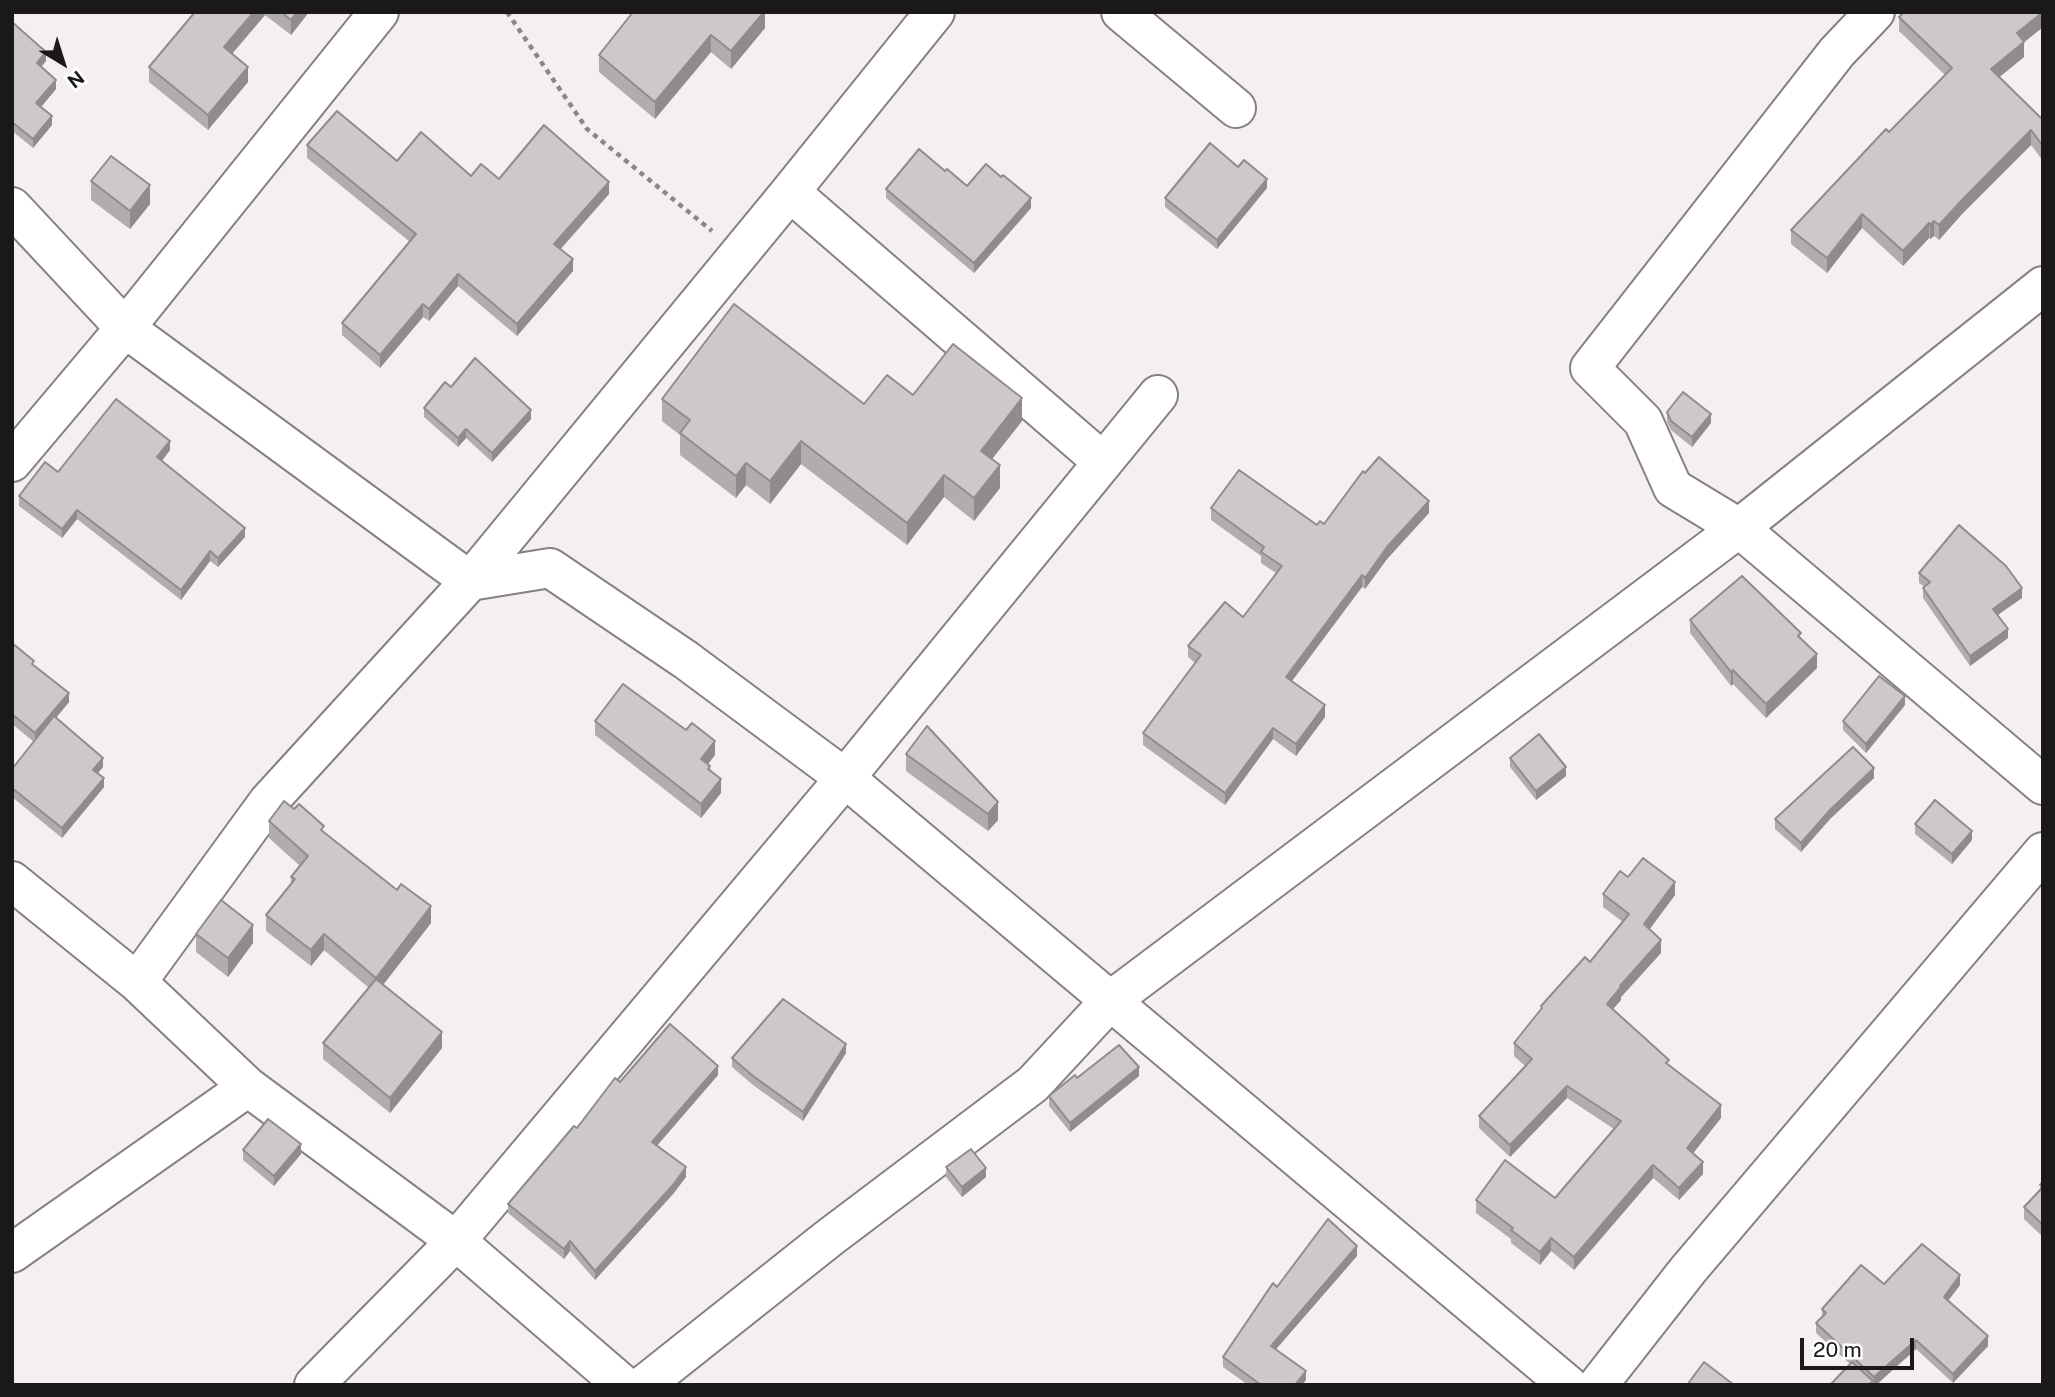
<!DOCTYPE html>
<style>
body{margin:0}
#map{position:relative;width:2055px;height:1397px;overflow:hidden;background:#f6eff1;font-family:"Public Sans",sans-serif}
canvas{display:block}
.frame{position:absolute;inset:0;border:14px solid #1a1819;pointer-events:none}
.north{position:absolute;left:28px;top:28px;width:70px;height:70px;-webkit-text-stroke:5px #fff;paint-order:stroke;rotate:142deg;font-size:19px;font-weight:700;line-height:28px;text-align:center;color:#1a1819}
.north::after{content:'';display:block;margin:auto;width:24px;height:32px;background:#1a1819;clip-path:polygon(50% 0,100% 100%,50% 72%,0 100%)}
.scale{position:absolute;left:1800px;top:1338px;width:114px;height:32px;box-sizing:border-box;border:4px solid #1a1819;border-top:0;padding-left:9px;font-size:21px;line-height:24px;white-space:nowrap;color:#1a1819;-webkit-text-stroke:5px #fff;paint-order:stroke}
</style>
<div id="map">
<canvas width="2055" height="1397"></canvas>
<div class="frame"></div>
<div class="north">N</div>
<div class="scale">20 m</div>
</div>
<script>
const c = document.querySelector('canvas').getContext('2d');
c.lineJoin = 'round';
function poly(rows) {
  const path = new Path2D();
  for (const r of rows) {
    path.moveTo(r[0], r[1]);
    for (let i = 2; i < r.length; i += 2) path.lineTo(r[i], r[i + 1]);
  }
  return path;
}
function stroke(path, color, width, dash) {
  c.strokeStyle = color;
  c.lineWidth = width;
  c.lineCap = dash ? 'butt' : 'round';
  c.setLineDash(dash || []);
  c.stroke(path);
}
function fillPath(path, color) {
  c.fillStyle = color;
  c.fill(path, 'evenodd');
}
const minor = poly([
 [1121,12,1236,108],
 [1875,12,1837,52,1590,368,1643,421,1673,488,1739,528,2043,785],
 [790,192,1103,462],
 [12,207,125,328,470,581,550,568,686,660,845,778,1568,1385],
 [12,462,125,328,379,12],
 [12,881,137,982,248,1087,456,1241,623,1385],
 [137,982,268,802,470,581,790,192,935,12],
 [12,1253,248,1087],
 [314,1385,456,1241,845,778,1158,395],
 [644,1385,829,1238,1033,1084,1110,1001,1739,528,2043,286],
 [1598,1385,1688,1270,2043,852]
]);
stroke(minor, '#868082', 42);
stroke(poly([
 [507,12,587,129,712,231]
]), '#8b8688', 4.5, [5, 5]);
stroke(minor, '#fff', 38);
fillPath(poly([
 [195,12,309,12,291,35,265,15,232,54,248,82,208,130,149,82,149,67],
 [765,12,765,28,731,69,711,52,655,119,599,72,599,55],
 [1899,17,2043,27,2024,42,2024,57,1999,77,2041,118,2043,117,2043,161,2031,145,1962,214,1939,240,1934,236,1930,239,1929,238,1903,266,1862,228,1827,273,1791,244,1791,230,1945,75,1899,31],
 [12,22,46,61,41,67,56,89,41,107,52,125,33,148,12,131],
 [307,145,471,176,609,194,561,249,573,271,517,336,458,286,429,321,423,317,380,368,342,335,342,323,410,242,307,158],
 [1238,167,1267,188,1217,249,1165,207,1165,198],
 [945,171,967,186,1031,208,974,273,886,198,886,189],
 [91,181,150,204,130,229,91,200],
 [451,387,531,419,492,462,466,438,458,447,424,417,424,408],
 [913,395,1022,421,992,459,1000,488,974,521,944,497,907,545,801,464,770,504,746,485,736,498,680,455,680,435,662,421,662,399,864,404],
 [1667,412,1711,423,1692,447,1671,430,1667,422],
 [170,450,162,461,245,537,218,567,210,561,181,600,77,519,62,538,19,506,19,496,58,472],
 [1211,508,1317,525,1429,513,1387,559,1365,589,1362,587,1292,681,1325,717,1296,756,1273,739,1225,805,1143,745,1143,733,1195,663,1188,657,1188,646,1243,617,1276,573,1261,563,1261,556,1211,520],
 [1919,573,2022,598,1998,615,2008,638,1970,666,1923,598,1923,588,1925,587,1919,583],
 [1690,620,1801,638,1817,668,1766,718,1733,684,1731,686,1690,633],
 [12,643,69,702,56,718,103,767,98,773,104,787,62,838,12,797,12,769,34,742,12,724],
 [1905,705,1866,753,1843,730,1843,721],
 [595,721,715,755,708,764,721,793,701,818,595,735],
 [906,754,998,820,988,831,906,771],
 [1510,758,1566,776,1536,800,1510,767],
 [1874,778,1830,819,1801,852,1775,829,1775,819],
 [269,821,324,833,431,923,383,985,442,1048,390,1113,323,1059,323,1043,369,988,324,950,311,966,266,931,266,915,291,883,291,877,300,866,269,838],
 [1915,824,1972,840,1952,864,1915,834],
 [1628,877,1675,895,1649,929,1661,953,1621,997,1621,1000,1613,1009,1721,1118,1693,1153,1703,1174,1679,1200,1653,1178,1574,1270,1551,1251,1540,1265,1511,1243,1511,1239,1476,1213,1476,1200,1555,1198,1614,1129,1567,1098,1510,1157,1479,1128,1479,1116,1525,1066,1514,1056,1514,1043,1541,1010,1541,1006,1590,962,1623,922,1603,907,1603,894],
 [196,934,253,943,228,977,196,952],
 [846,1053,803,1121,753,1085,732,1067,732,1058],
 [718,1075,657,1146,686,1177,673,1194,595,1280,570,1251,564,1259,508,1213,508,1204,620,1082],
 [1139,1076,1070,1132,1049,1106,1049,1096],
 [243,1150,301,1154,274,1186,243,1160],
 [946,1167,986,1177,962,1197,946,1177],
 [2043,1181,2043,1237,2024,1219,2024,1207,2040,1189,2040,1185],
 [1357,1256,1276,1349,1306,1380,1302,1385,1248,1385,1223,1367,1223,1357,1277,1287],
 [1884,1284,1960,1285,1948,1301,1988,1346,1953,1383,1916,1349,1876,1385,1830,1385,1850,1364,1816,1333,1816,1323,1822,1317,1822,1309]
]), '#b1acae');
fillPath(poly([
 [254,12,265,12,265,15,224,63,224,47],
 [297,12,309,12,291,35,291,20],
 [764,12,765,12,765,28,731,69,731,51],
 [2043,13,2043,27,2017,48,2017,33],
 [711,35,711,52,655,119,655,102],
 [2024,42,2024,57,1991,84,1991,69],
 [46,52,46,61,37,72,37,63],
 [248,67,248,82,208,130,208,115],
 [56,80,56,89,36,113,36,103],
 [52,116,52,125,33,148,33,139],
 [2031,130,2031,145,1962,214,1939,240,1939,225,1962,200],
 [1267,179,1267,188,1217,249,1217,240],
 [609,182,609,194,554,256,554,244],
 [150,185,150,204,130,229,130,211],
 [1031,198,1031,208,974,273,974,263],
 [1862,214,1862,228,1827,273,1827,258],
 [1934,221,1934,236,1930,239,1930,225],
 [1929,223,1929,238,1903,266,1903,251],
 [573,259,573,271,517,336,517,324],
 [458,274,458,286,429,321,429,309],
 [423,304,423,317,380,368,380,355],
 [1022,398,1022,421,981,473,981,451],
 [531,410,531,419,492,462,492,453],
 [1711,414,1711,423,1692,447,1692,437],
 [466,429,466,438,458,447,458,438],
 [170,441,170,450,157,467,157,457],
 [801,441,801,464,770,504,770,481],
 [746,463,746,485,736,498,736,476],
 [1000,465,1000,488,974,521,974,498],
 [944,475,944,497,907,545,907,523],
 [1429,501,1429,513,1387,559,1365,589,1365,578,1387,547],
 [77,510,77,519,62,538,62,529],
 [245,528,245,537,218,567,218,558],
 [210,551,210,561,181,600,181,590],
 [1362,575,1362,587,1286,689,1286,677],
 [2022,588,2022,598,1993,618,1993,609],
 [2008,629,2008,638,1970,666,1970,656],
 [1817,654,1817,668,1766,718,1766,704],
 [1733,670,1733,684,1731,686,1731,672],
 [69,693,69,702,35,743,35,733],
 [1905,696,1905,705,1866,753,1866,744],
 [1325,705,1325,717,1296,756,1296,744],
 [1273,728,1273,739,1225,805,1225,793],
 [715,741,715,755,701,773,701,759],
 [103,758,103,767,93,779,93,770],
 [1566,767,1566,776,1536,800,1536,791],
 [1874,768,1874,778,1830,819,1801,852,1801,843,1830,810],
 [104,778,104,787,62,838,62,828],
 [721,779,721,793,701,818,701,804],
 [998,802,998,820,988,831,988,814],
 [1972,831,1972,840,1952,864,1952,854],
 [1675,882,1675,895,1644,937,1644,924],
 [431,906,431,923,376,994,376,978],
 [253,925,253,943,228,977,228,958],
 [324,934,324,950,311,966,311,950],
 [1661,940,1661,953,1621,997,1621,1000,1607,1016,1607,1004,1620,986],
 [442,1032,442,1048,390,1113,390,1098],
 [846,1044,846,1053,803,1121,803,1112],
 [718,1066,718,1075,652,1151,652,1142],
 [1139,1067,1139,1076,1070,1132,1070,1123],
 [1567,1086,1567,1098,1510,1157,1510,1145],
 [1721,1105,1721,1118,1687,1161,1687,1148],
 [301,1144,301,1154,274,1186,274,1176],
 [1703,1162,1703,1174,1679,1200,1679,1188],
 [1653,1165,1653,1178,1574,1270,1574,1257],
 [686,1167,686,1177,673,1194,595,1280,595,1271],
 [986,1168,986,1177,962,1197,962,1187],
 [1551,1238,1551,1251,1540,1265,1540,1252],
 [570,1241,570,1251,564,1259,564,1249],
 [1357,1246,1357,1256,1271,1355,1271,1346],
 [1960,1275,1960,1285,1944,1306,1944,1297],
 [1988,1336,1988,1346,1953,1383,1953,1374],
 [1916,1340,1916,1349,1876,1385,1874,1385,1874,1377],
 [1306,1371,1306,1380,1302,1385,1295,1385]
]), '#908c8d');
const building = poly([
 [195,12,254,12,224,47,248,67,208,115,149,67,195,12],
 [281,12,297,12,291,20,281,12],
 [633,12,764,12,731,51,711,35,655,102,599,55,633,12],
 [1904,12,2043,12,2017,33,2024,42,1991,69,2041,118,2043,117,2043,146,2031,130,1962,200,1939,225,1934,221,1930,225,1929,223,1903,251,1862,214,1827,258,1791,230,1886,129,1889,132,1952,68,1899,17,1904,12],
 [12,22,46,52,37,63,56,80,36,103,52,116,33,139,12,122,12,22],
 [337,111,397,161,421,132,471,176,481,164,499,179,544,125,609,182,554,244,573,259,517,324,458,274,429,309,423,304,380,355,342,323,416,234,307,145,337,111],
 [1210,143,1238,167,1244,160,1267,179,1217,240,1165,198,1210,143],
 [919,149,945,171,947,169,967,186,986,164,1001,177,1003,175,1031,198,974,263,886,189,919,149],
 [111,156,150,185,130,211,91,181,111,156],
 [734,304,864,404,887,375,913,395,953,344,1022,398,981,451,1000,465,974,498,944,475,907,523,801,441,770,481,746,463,736,476,680,433,690,420,662,399,734,304],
 [475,358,531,410,492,453,466,429,458,438,424,408,445,382,451,387,475,358],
 [1683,392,1711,414,1692,437,1671,421,1667,412,1683,392],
 [116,399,170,441,157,457,245,528,218,558,210,551,181,590,77,510,62,529,19,496,45,462,58,472,116,399],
 [1379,457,1429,501,1387,547,1365,578,1362,575,1286,677,1325,705,1296,744,1273,728,1225,793,1143,733,1201,655,1188,646,1225,602,1243,617,1282,566,1261,552,1264,547,1211,508,1239,470,1317,525,1320,521,1324,524,1363,471,1365,473,1379,457],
 [1959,525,2006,566,2022,588,1993,609,2008,629,1970,656,1923,588,1930,582,1919,573,1959,525],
 [1742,576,1801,633,1798,636,1817,654,1766,704,1733,670,1731,672,1690,620,1742,576],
 [12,643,34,661,32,664,69,693,35,733,12,714,12,643],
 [1879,676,1905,696,1866,744,1843,721,1879,676],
 [623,684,686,730,692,723,715,741,701,759,710,766,708,769,721,779,701,804,595,721,623,684],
 [54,716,103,758,93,770,104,778,62,828,12,788,12,769,54,716],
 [927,726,998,802,988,814,906,754,927,726],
 [1539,734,1566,767,1536,791,1510,758,1539,734],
 [1853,747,1874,768,1830,810,1801,843,1775,819,1853,747],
 [1935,800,1972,831,1952,854,1915,824,1935,800],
 [284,801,294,809,299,804,324,826,321,830,397,890,401,884,431,906,376,978,324,934,311,950,266,915,295,879,291,877,308,856,269,821,284,801],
 [1643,858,1675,882,1644,924,1661,940,1620,986,1621,987,1607,1004,1669,1060,1666,1063,1721,1105,1687,1148,1703,1162,1679,1188,1653,1165,1574,1257,1551,1238,1540,1252,1511,1230,1513,1228,1476,1200,1505,1160,1555,1198,1621,1121,1567,1086,1510,1145,1479,1116,1532,1059,1514,1043,1542,1008,1541,1006,1585,957,1590,962,1629,914,1603,894,1620,871,1628,877,1643,858],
 [221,900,253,925,228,958,196,934,221,900],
 [376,979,442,1032,390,1098,323,1043,376,979],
 [783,999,846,1044,803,1112,753,1076,732,1058,783,999],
 [670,1024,718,1066,652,1142,686,1167,673,1185,595,1271,570,1241,564,1249,508,1204,574,1126,577,1128,615,1078,620,1082,670,1024],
 [1119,1045,1139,1067,1070,1123,1049,1096,1075,1075,1077,1078,1119,1045],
 [268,1119,301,1144,274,1176,243,1150,268,1119],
 [971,1149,986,1168,962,1187,946,1167,971,1149],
 [2043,1181,2043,1225,2024,1207,2043,1187,2040,1185,2043,1181],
 [1328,1219,1357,1246,1271,1346,1306,1371,1295,1385,1261,1385,1223,1357,1273,1283,1277,1287,1328,1219],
 [1922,1244,1960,1275,1944,1297,1988,1336,1953,1374,1916,1340,1874,1377,1816,1323,1826,1313,1822,1309,1861,1265,1884,1284,1922,1244],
 [1704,1362,1734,1385,1687,1385,1704,1362],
 [1852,1362,1873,1381,1870,1384,1871,1385,1830,1385,1852,1362]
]);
fillPath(building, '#cec8ca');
stroke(building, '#908c8d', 2);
</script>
